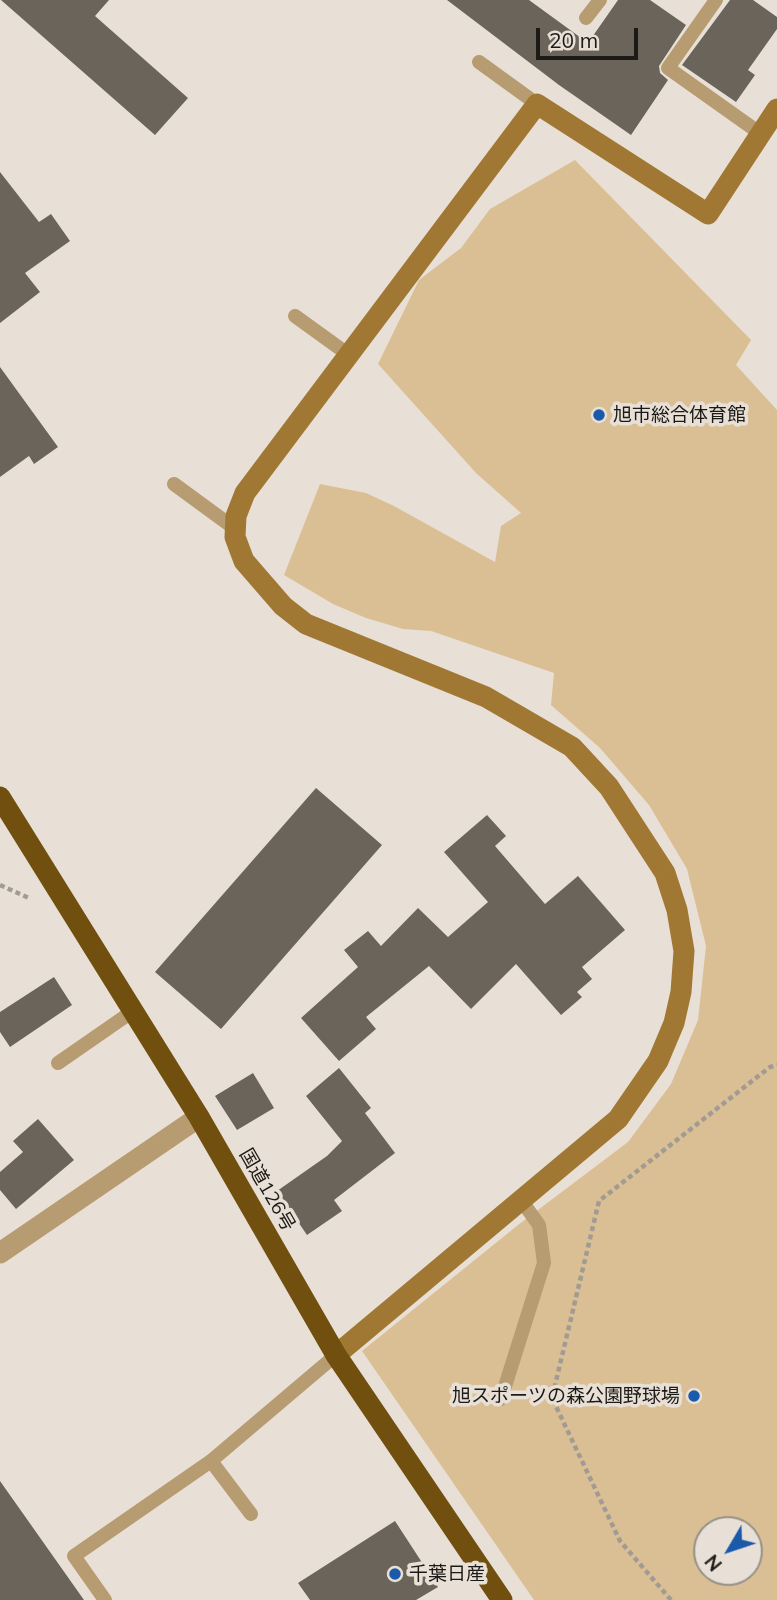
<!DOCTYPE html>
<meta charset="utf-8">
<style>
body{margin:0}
#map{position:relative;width:777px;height:1600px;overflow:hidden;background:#e8e0d6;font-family:Mulish,sans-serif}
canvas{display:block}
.north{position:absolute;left:693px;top:1516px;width:70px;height:70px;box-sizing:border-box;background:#e8e0d6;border:2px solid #969189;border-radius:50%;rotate:231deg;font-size:19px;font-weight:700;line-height:28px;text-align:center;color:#1c1a16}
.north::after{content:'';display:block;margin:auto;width:24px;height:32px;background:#1a5aab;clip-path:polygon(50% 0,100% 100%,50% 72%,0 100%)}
.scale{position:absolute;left:536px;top:28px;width:102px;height:32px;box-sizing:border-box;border:4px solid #1c1a16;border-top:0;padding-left:9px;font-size:21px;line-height:24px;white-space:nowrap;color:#1c1a16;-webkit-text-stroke:5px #e8e0d6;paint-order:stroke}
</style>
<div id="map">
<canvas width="777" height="1600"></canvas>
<div class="north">N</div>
<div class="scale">20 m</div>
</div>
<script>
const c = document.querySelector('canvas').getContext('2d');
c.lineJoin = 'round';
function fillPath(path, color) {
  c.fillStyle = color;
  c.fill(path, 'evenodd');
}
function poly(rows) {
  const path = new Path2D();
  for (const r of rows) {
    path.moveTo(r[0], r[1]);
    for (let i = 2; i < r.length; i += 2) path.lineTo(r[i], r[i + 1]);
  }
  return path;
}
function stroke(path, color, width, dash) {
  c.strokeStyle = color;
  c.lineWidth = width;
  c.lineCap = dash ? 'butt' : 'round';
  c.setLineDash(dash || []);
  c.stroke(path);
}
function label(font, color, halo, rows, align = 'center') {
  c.font = font + ' Mulish,"Noto Sans JP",sans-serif';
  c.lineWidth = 7;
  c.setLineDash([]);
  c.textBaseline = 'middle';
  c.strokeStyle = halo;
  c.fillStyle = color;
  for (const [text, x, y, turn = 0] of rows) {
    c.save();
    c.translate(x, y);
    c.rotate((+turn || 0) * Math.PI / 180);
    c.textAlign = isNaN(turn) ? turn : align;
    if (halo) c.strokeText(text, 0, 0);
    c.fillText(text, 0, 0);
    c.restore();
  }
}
fillPath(poly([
 [575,160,751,340,736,365,777,410,777,1600,534,1600,362,1351,518,1225,628,1142,671,1084,698,1020,706,946,687,869,649,805,600,748,551,705,554,673,431,631,403,629,366,618,333,604,284,575,320,484,366,493,394,506,495,562,501,526,521,513,476,473,378,364,419,280,461,248,490,209],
 [707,1530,749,1530,749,1572,707,1572]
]), '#dbbf94');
fillPath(poly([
 [1,0,109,0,95,16,188,98,155,135],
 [447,0,529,0,588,43,618,0,650,0,686,25,659,66,660,73,668,80,631,135,559,85],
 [730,0,753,0,777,17,777,29,748,70,755,75,736,102,682,65],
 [0,172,39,222,51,214,70,241,25,273,40,292,0,323],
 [0,367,58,447,34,464,29,456,0,477],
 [316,788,382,845,221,1029,155,972],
 [487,815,506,836,495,846,545,904,578,876,625,930,582,967,592,979,577,992,582,997,561,1015,516,964,471,1009,429,966,366,1017,376,1029,339,1061,301,1018,358,967,344,950,368,931,381,946,418,908,448,937,488,902,444,852],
 [54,977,72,1005,10,1047,0,1032,0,1012],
 [339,1068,371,1108,365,1113,395,1153,334,1200,342,1211,307,1235,277,1191,327,1156,342,1141,306,1096],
 [253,1073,274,1108,237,1130,215,1096],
 [38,1119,74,1160,16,1209,0,1190,0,1172,23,1152,13,1141],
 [0,1481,84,1600,0,1600],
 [395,1521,438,1587,416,1600,310,1600,298,1583]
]), '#6a645a');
stroke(poly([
 [0,885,31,899],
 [671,1600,620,1541,552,1398,599,1201,770,1067,777,1065]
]), '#a19b93', 4.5, [5, 3.5]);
stroke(poly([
 [716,0,668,68,761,134],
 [586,18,600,0],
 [479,62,537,104],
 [295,316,349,355],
 [174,484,234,528],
 [58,1063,133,1011],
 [501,1399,544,1263,539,1225,521,1200],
 [211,1461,251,1514],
 [105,1600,74,1556,211,1461,336,1355]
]), '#b79b71', 14);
stroke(poly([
 [0,1253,199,1117]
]), '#b79b71', 21);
stroke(poly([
 [336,1355,618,1119,658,1061,674,1023,681,992,684,951,677,910,665,873,609,787,572,747,486,697,306,624,283,606,244,561,235,537,236,516,245,493,537,104,708,214,777,109]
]), '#a17833', 21);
stroke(poly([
 [0,797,199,1117,336,1355,502,1600]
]), '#71500f', 21);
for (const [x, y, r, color] of [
 [599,415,7,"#1a5aab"],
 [694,1396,7,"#1a5aab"],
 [395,1574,7,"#1a5aab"]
]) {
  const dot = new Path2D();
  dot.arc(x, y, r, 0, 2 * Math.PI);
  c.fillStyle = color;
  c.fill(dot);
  stroke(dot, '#e8e0d6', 2.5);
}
label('19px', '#1c1a16', '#e8e0d6', [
 ["旭市総合体育館",613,415],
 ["旭スポーツの森公園野球場",680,1396,"right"],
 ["千葉日産",409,1574]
], 'left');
label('19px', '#1c1a16', '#e8e0d6', [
 ["国道126号",267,1190,60]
]);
</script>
